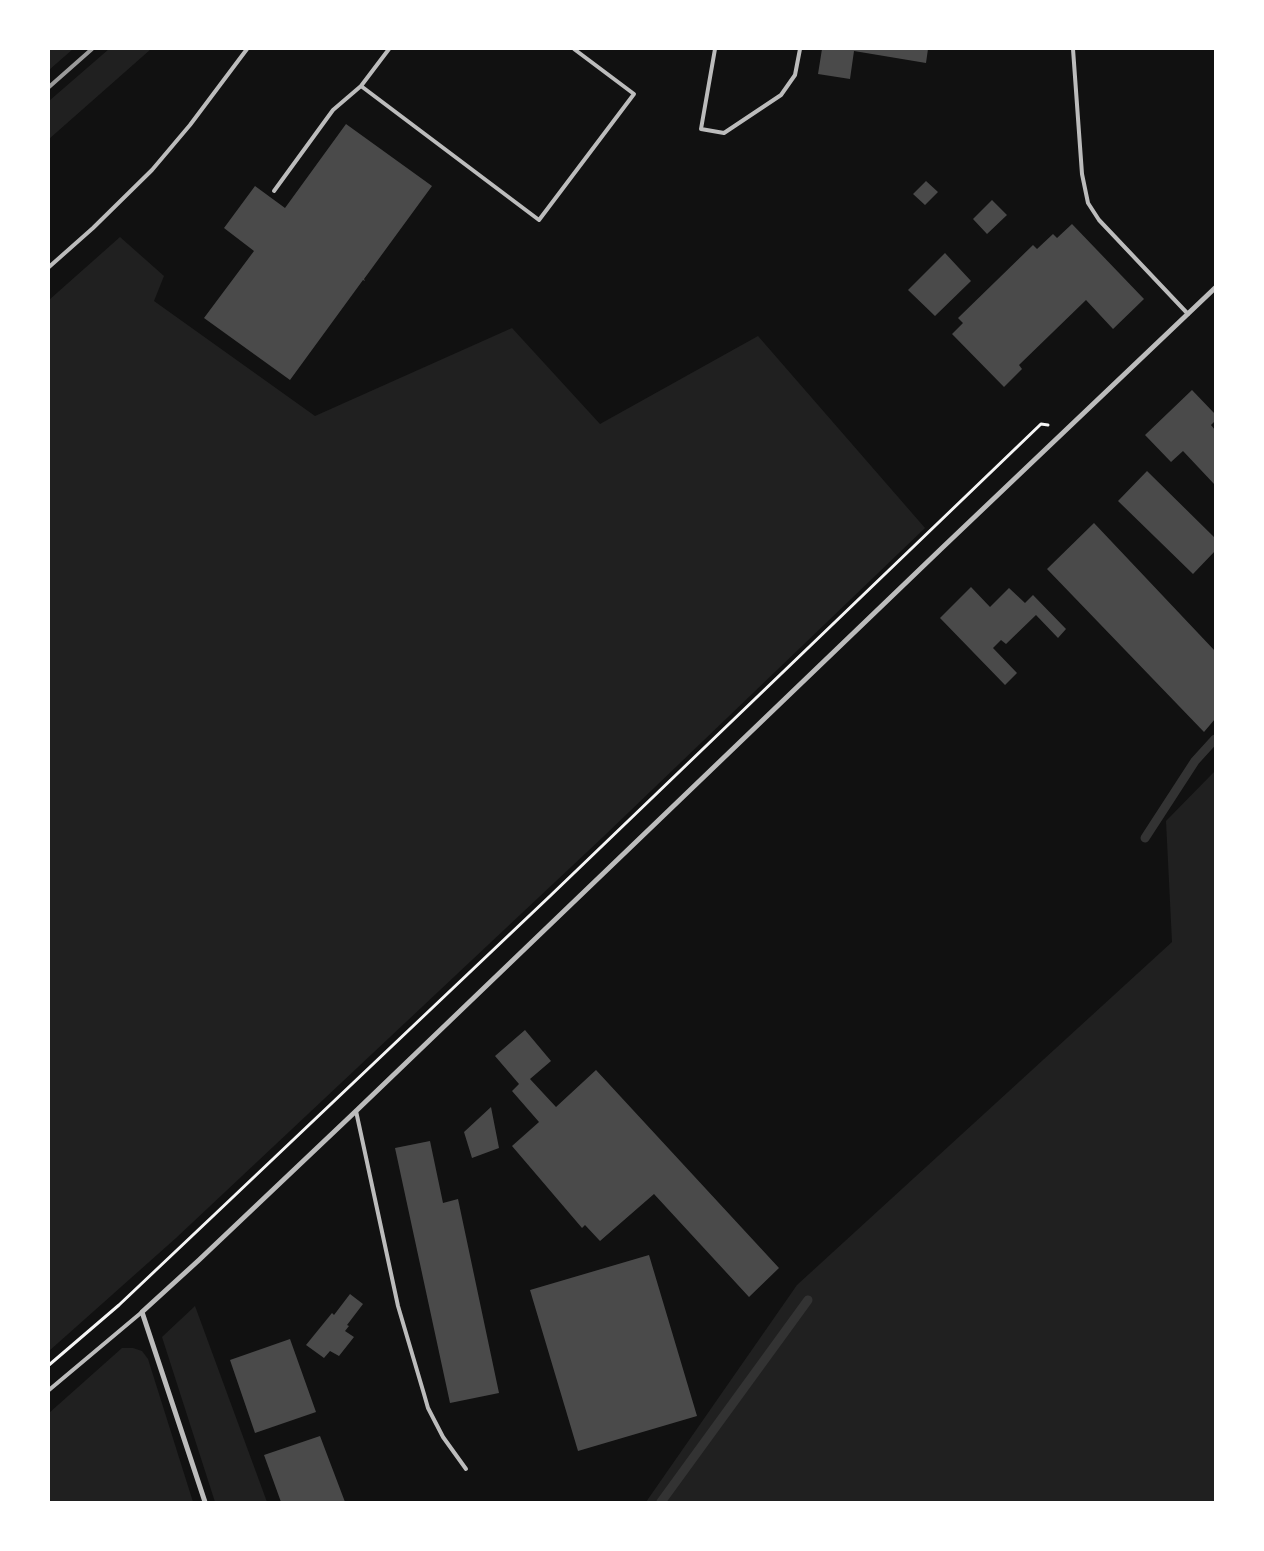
<!DOCTYPE html>
<style>
body{margin:0}
#map{position:relative;width:1264px;height:1551px;overflow:hidden;background:#111;font-family:"Space Grotesk",sans-serif}
canvas{display:block}
.frame{position:absolute;inset:0;border:50px solid #fff;pointer-events:none}
</style>
<div id="map">
<canvas width="1264" height="1551"></canvas>
<div class="frame"></div>
</div>
<script>
const c = document.querySelector('canvas').getContext('2d');
c.lineJoin = 'round';
function fillPath(path, color) {
  c.fillStyle = color;
  c.fill(path, 'evenodd');
}
function poly(rows) {
  const path = new Path2D();
  for (const r of rows) {
    path.moveTo(r[0], r[1]);
    for (let i = 2; i < r.length; i += 2) path.lineTo(r[i], r[i + 1]);
  }
  return path;
}
function stroke(path, color, width, dash) {
  c.strokeStyle = color;
  c.lineWidth = width;
  c.lineCap = dash ? 'butt' : 'round';
  c.setLineDash(dash || []);
  c.stroke(path);
}
fillPath(poly([
 [49,49,73,49,49,70],
 [109,49,151,49,49,139,49,101],
 [120,237,164,276,154,301,315,416,512,328,600,424,758,336,925,528,604,836,176,1238,49,1351,49,300],
 [1215,771,1215,1502,646,1502,797,1285,1172,942,1166,821],
 [195,1306,267,1502,215,1502,162,1337],
 [122,1348,133,1348,142,1351,148,1359,193,1502,49,1502,49,1413]
]), '#202020');
stroke(poly([
 [1145,838,1195,761,1215,739],
 [661,1502,808,1300]
]), '#333', 9);
fillPath(poly([
 [822,49,928,49,926,63,854,51,850,79,818,74],
 [346,124,432,186,364,279,365,281,363,280,290,380,204,318,254,251,224,228,255,186,285,208],
 [926,181,938,192,925,205,913,194],
 [992,200,1007,215,987,234,973,219],
 [1072,224,1144,299,1113,329,1086,300,1019,365,1022,369,1004,387,952,334,963,323,958,318,1033,245,1037,249,1053,234,1057,238],
 [945,253,971,281,935,316,908,290],
 [1192,390,1215,414,1215,421,1211,425,1215,430,1215,485,1183,451,1171,462,1145,435],
 [1147,471,1215,538,1215,551,1193,574,1118,501],
 [1094,523,1215,651,1215,719,1204,732,1047,569],
 [971,587,990,607,1009,588,1025,603,1033,595,1066,629,1058,638,1036,615,1006,644,1001,640,993,648,1017,673,1005,685,940,618],
 [525,1030,551,1061,530,1079,556,1107,596,1070,779,1268,749,1297,654,1194,600,1241,585,1225,582,1228,512,1146,539,1122,512,1091,519,1084,495,1056],
 [491,1107,499,1148,472,1158,464,1132],
 [430,1141,443,1203,458,1199,499,1393,450,1403,395,1148],
 [649,1255,697,1416,578,1451,530,1290],
 [350,1294,363,1304,347,1325,349,1326,345,1331,354,1337,339,1356,330,1351,324,1358,306,1345,332,1313,334,1315],
 [290,1339,316,1412,255,1433,230,1360],
 [320,1436,345,1502,281,1502,264,1455]
]), '#4a4a4a');
stroke(poly([
 [49,1365,119,1305,213,1216,549,897,1041,424,1048,425]
]), '#f5f5f5', 3);
stroke(poly([
 [389,49,361,86,539,220,634,94,574,49],
 [715,49,701,129,724,133,781,95,795,75,800,49],
 [1073,49,1082,174,1088,203,1099,220,1188,314],
 [274,191,333,110,361,86],
 [49,267,93,228,152,170,190,125,247,49],
 [356,1111,398,1306,424,1394,428,1408,443,1437,466,1469],
 [49,1390,142,1312]
]), '#bcbcbc', 4);
stroke(poly([
 [205,1502,142,1312,199,1260,356,1111,942,548,1215,288]
]), '#bcbcbc', 5);
stroke(poly([
 [49,87,92,49]
]), '#9a9a9a', 4);
</script>
